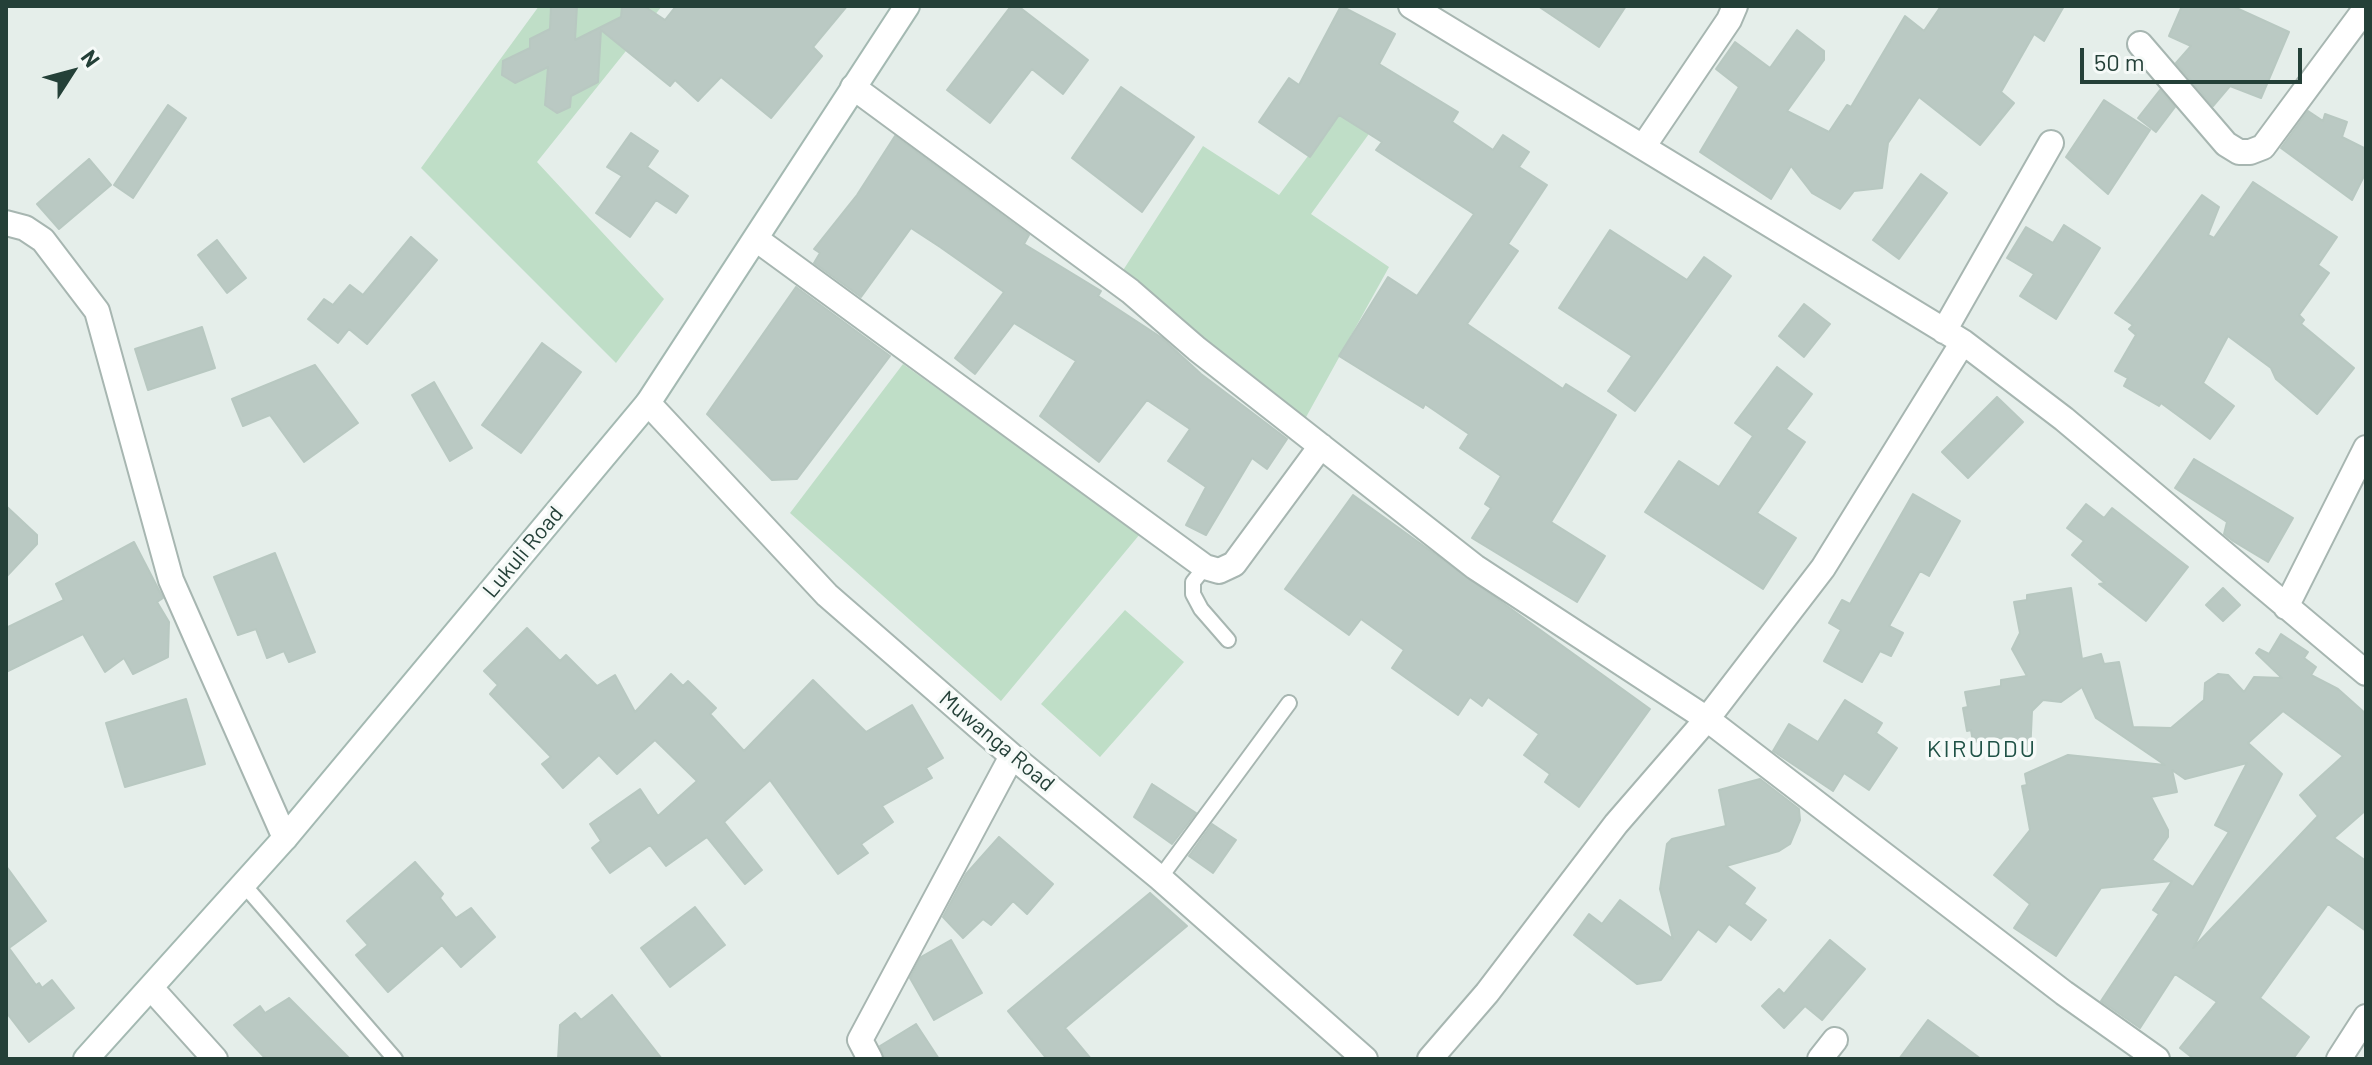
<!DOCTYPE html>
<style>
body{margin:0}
#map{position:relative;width:2372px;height:1065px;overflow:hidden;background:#e5eeea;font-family:Barlow,sans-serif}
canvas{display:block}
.frame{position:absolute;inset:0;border:8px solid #244038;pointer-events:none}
.north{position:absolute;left:32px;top:32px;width:80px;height:80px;-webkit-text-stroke:6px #f6faf8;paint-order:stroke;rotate:54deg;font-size:22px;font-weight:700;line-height:32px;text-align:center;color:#244038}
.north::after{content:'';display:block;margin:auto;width:28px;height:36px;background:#244038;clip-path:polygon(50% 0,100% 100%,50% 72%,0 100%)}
.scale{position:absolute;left:2080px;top:48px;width:222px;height:36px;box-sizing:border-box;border:4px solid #244038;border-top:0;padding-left:10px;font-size:24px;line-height:28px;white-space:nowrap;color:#244038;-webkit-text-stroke:6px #f6faf8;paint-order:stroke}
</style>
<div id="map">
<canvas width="2372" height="1065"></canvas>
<div class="frame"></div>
<div class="north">N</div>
<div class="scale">50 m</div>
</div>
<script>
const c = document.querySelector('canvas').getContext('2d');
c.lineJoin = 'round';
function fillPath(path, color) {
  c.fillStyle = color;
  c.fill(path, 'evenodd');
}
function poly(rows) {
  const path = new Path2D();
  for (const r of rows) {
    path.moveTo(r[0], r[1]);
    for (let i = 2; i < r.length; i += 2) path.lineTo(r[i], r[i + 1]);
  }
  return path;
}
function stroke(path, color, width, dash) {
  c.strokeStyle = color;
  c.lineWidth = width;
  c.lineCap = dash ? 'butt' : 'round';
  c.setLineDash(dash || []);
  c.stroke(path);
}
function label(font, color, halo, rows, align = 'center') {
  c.font = font + ' Barlow,sans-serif';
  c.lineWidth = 7;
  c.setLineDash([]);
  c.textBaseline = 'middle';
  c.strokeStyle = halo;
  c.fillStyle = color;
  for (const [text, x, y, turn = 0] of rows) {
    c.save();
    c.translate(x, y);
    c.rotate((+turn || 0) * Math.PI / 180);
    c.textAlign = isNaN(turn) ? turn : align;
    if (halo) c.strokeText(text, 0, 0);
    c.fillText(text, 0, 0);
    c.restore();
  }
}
fillPath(poly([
 [539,6,662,6,537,162,664,299,616,363,421,168],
 [1340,113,1371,131,1311,214,1389,267,1300,428,1120,275,1203,146,1279,195],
 [903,364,1140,534,1001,701,790,513],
 [1125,610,1184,662,1100,757,1041,704]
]), '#bfdec7');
const building = poly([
 [551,6,577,6,575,40,621,17,622,6,644,6,665,20,676,6,847,6,813,47,822,56,771,118,721,77,698,101,675,80,670,86,601,30,598,82,571,96,570,107,557,113,545,105,548,67,515,83,502,75,503,61,530,48,530,39,550,29,551,6],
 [1011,6,1018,6,1088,60,1063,94,1032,69,990,123,947,90,1011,6],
 [1341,6,1395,34,1379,64,1458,112,1452,122,1493,150,1503,135,1529,152,1519,167,1547,185,1508,244,1518,251,1467,324,1563,389,1566,384,1616,415,1551,522,1605,556,1577,602,1472,538,1491,508,1485,504,1501,476,1460,448,1469,434,1425,404,1423,408,1339,356,1388,277,1417,296,1474,214,1376,150,1382,142,1339,115,1310,157,1259,122,1289,78,1299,85,1341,6],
 [1538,6,1626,6,1599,47,1538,6],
 [1941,6,2064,6,2044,41,2034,34,2001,92,2014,103,1980,145,1919,97,1888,143,1882,188,1854,191,1840,209,1812,193,1791,166,1771,199,1700,152,1739,87,1716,69,1735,42,1770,68,1797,30,1824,51,1824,60,1787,111,1829,132,1847,105,1851,107,1905,16,1924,31,1941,6],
 [2182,6,2232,6,2289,32,2261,98,2230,86,2213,106,2176,63,2191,46,2169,36,2182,6],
 [1121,87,1194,137,1142,212,1072,158,1121,87],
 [2160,90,2175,107,2156,132,2138,118,2160,90],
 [2104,100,2150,130,2108,194,2066,157,2104,100],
 [168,105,186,118,133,198,114,185,168,105],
 [2308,111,2323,121,2325,114,2347,122,2342,137,2366,149,2366,172,2352,200,2281,148,2308,111],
 [631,133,658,151,647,167,688,196,676,213,656,200,630,237,596,213,622,176,607,167,631,133],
 [895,136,1029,235,1024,244,1101,291,1098,296,1162,338,1201,374,1287,439,1267,469,1252,458,1206,535,1186,525,1206,487,1168,461,1190,429,1147,400,1099,462,1040,416,1076,361,1014,323,975,374,955,358,1004,292,940,247,911,228,861,297,814,263,820,253,814,249,857,195,895,136],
 [89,159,111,185,59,229,37,204,89,159],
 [1921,174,1947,193,1899,259,1873,240,1921,174],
 [2253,182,2337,237,2318,265,2329,273,2299,315,2304,320,2301,324,2354,368,2317,414,2276,379,2271,368,2228,336,2203,383,2234,406,2210,439,2161,403,2159,406,2124,386,2128,378,2115,371,2136,335,2129,329,2133,325,2115,313,2202,195,2219,207,2208,235,2214,238,2253,182],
 [2064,225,2100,248,2056,319,2020,296,2034,274,2007,258,2026,227,2053,243,2064,225],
 [1610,230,1687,280,1704,257,1731,276,1635,411,1608,391,1632,356,1559,308,1610,230],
 [411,237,437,260,367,344,349,329,338,343,308,319,324,299,333,305,350,285,363,295,411,237],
 [217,240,246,278,227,293,198,255,217,240],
 [796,287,890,356,797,479,772,480,707,414,796,287],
 [1804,304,1830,324,1804,357,1779,336,1804,304],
 [202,327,215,368,148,390,135,349,202,327],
 [542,343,581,372,521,453,482,425,542,343],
 [315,365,358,423,304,462,270,415,243,426,232,399,315,365],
 [1777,367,1812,394,1786,429,1805,442,1757,513,1796,538,1763,589,1645,512,1679,461,1719,487,1753,436,1735,423,1777,367],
 [434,382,472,448,450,461,412,395,434,382],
 [1997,397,2023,422,1968,478,1942,452,1997,397],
 [2194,459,2293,518,2268,562,2233,541,2224,534,2227,522,2175,488,2194,459],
 [1913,494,1960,521,1929,576,1920,571,1889,626,1903,633,1891,656,1880,651,1862,682,1824,661,1841,630,1829,623,1842,600,1850,604,1913,494],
 [1353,495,1650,709,1579,807,1545,782,1550,774,1524,755,1539,734,1488,697,1482,706,1470,697,1458,715,1392,668,1404,650,1361,619,1349,635,1285,589,1353,495],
 [2086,504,2104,518,2112,508,2188,567,2146,621,2099,584,2105,583,2072,555,2084,541,2067,528,2086,504],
 [6,506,37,535,37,544,6,577,6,506],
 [134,542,163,598,157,602,169,622,168,657,133,674,124,658,105,672,83,634,6,672,6,628,64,600,56,584,134,542],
 [275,553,315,652,289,662,284,651,267,658,256,629,238,635,214,577,275,553],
 [2071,588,2082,659,2101,654,2104,664,2119,662,2133,727,2171,728,2204,700,2205,683,2218,674,2228,675,2244,692,2254,677,2282,678,2256,653,2259,649,2269,654,2281,634,2308,652,2304,658,2316,667,2311,675,2338,689,2366,714,2366,810,2334,838,2366,861,2366,931,2328,904,2260,998,2309,1037,2293,1059,2194,1059,2180,1048,2217,1002,2175,974,2140,1028,2101,1001,2159,914,2153,910,2172,881,2101,888,2056,956,2014,928,2030,904,1994,875,2030,830,2022,786,2027,785,2025,774,2068,755,2165,765,2096,718,2082,687,2061,702,2043,700,2032,711,2030,755,2004,738,1973,742,1971,730,1967,731,1963,708,1968,707,1965,692,2001,686,2001,680,2027,676,2012,649,2020,633,2014,602,2027,600,2027,595,2071,588],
 [2283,711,2343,756,2300,795,2318,816,2193,948,2282,774,2248,743,2283,711],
 [2247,763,2215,825,2229,832,2193,887,2152,860,2168,837,2168,830,2151,797,2177,792,2172,770,2185,779,2247,763],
 [2223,588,2240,605,2223,621,2206,605,2223,588],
 [527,628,560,661,566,655,597,686,615,675,635,712,671,674,683,686,688,681,716,708,710,714,744,751,813,680,866,732,912,705,943,758,926,768,932,778,882,806,893,822,861,844,868,853,838,874,770,780,724,822,762,870,745,884,707,837,666,866,650,845,610,873,592,848,601,841,590,824,640,789,658,816,697,781,655,740,617,774,599,755,563,788,542,764,551,757,490,694,498,685,484,671,527,628],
 [186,699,205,764,125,787,106,723,186,699],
 [1845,700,1882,723,1876,733,1897,748,1869,790,1844,773,1833,791,1773,751,1789,724,1818,742,1845,700],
 [1760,779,1799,809,1800,820,1790,844,1779,851,1726,866,1755,888,1744,904,1766,920,1751,940,1729,924,1716,942,1698,929,1661,980,1637,984,1574,935,1589,914,1602,924,1620,900,1673,939,1660,889,1667,844,1672,839,1726,826,1719,790,1760,779],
 [1152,784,1196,813,1172,844,1134,817,1152,784],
 [1212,824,1236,840,1213,873,1189,856,1212,824],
 [999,837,1053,884,1027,914,1013,901,991,925,983,919,963,938,943,917,966,874,999,837],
 [415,862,443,894,440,898,456,918,471,908,495,937,461,967,442,945,388,992,356,955,368,945,347,921,415,862],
 [6,866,46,921,9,948,36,985,39,983,42,988,52,980,74,1008,29,1042,6,1012,6,866],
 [1150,893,1187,926,1065,1028,1091,1059,1047,1059,1008,1011,1150,893],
 [695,907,725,945,670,987,641,948,695,907],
 [951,940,982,993,934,1020,910,978,921,957,951,940],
 [1830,940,1865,969,1822,1020,1805,1006,1784,1028,1762,1006,1779,989,1784,994,1830,940],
 [612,995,662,1059,558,1059,560,1025,575,1013,581,1020,612,995],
 [289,998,350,1059,266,1059,234,1025,260,1006,265,1013,289,998],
 [1928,1020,1981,1059,1899,1059,1928,1020],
 [916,1024,939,1059,885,1059,880,1046,916,1024]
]);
fillPath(building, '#bac9c3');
stroke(building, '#b8c8c1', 2);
const lane = poly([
 [1205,567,1193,582,1193,594,1201,609,1228,640],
 [1160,878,1289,703],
 [244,885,395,1059]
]);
const street = poly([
 [1411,6,1963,342,2064,419,2366,673],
 [2140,44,2226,144,2239,152,2250,152,2263,147,2366,8],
 [853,87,1130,291,1197,349,1475,567,1707,719,1823,568,1963,342],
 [1643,147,1729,20,1735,6],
 [6,223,25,228,43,240,97,311,171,580,285,838],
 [756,239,1205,567,1219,571,1234,564,1321,446],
 [1944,331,2051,143],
 [648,403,827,595,1012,756,1160,878,1365,1059],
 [2286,607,2366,448],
 [151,988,215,1059],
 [870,1059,860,1040,1012,756],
 [1430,1059,1487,993,1616,824,1707,719,2064,993,2157,1059],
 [1820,1059,1835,1040],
 [2339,1059,2366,1017]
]);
const secondary = poly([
 [86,1059,285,838,648,403,907,6]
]);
stroke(lane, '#a7b6b1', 18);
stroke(street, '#a7b6b1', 28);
stroke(secondary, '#a4b9b2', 28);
stroke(lane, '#fff', 14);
stroke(street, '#fff', 24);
stroke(secondary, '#fff', 24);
label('22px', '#244038', '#f6faf8', [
 ["Lukuli Road",523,552,-50],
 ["Muwanga Road",997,741,40]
]);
c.letterSpacing = '2px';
label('24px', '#205246', '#f6faf8', [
 ["KIRUDDU",1982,749]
]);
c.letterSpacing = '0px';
</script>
